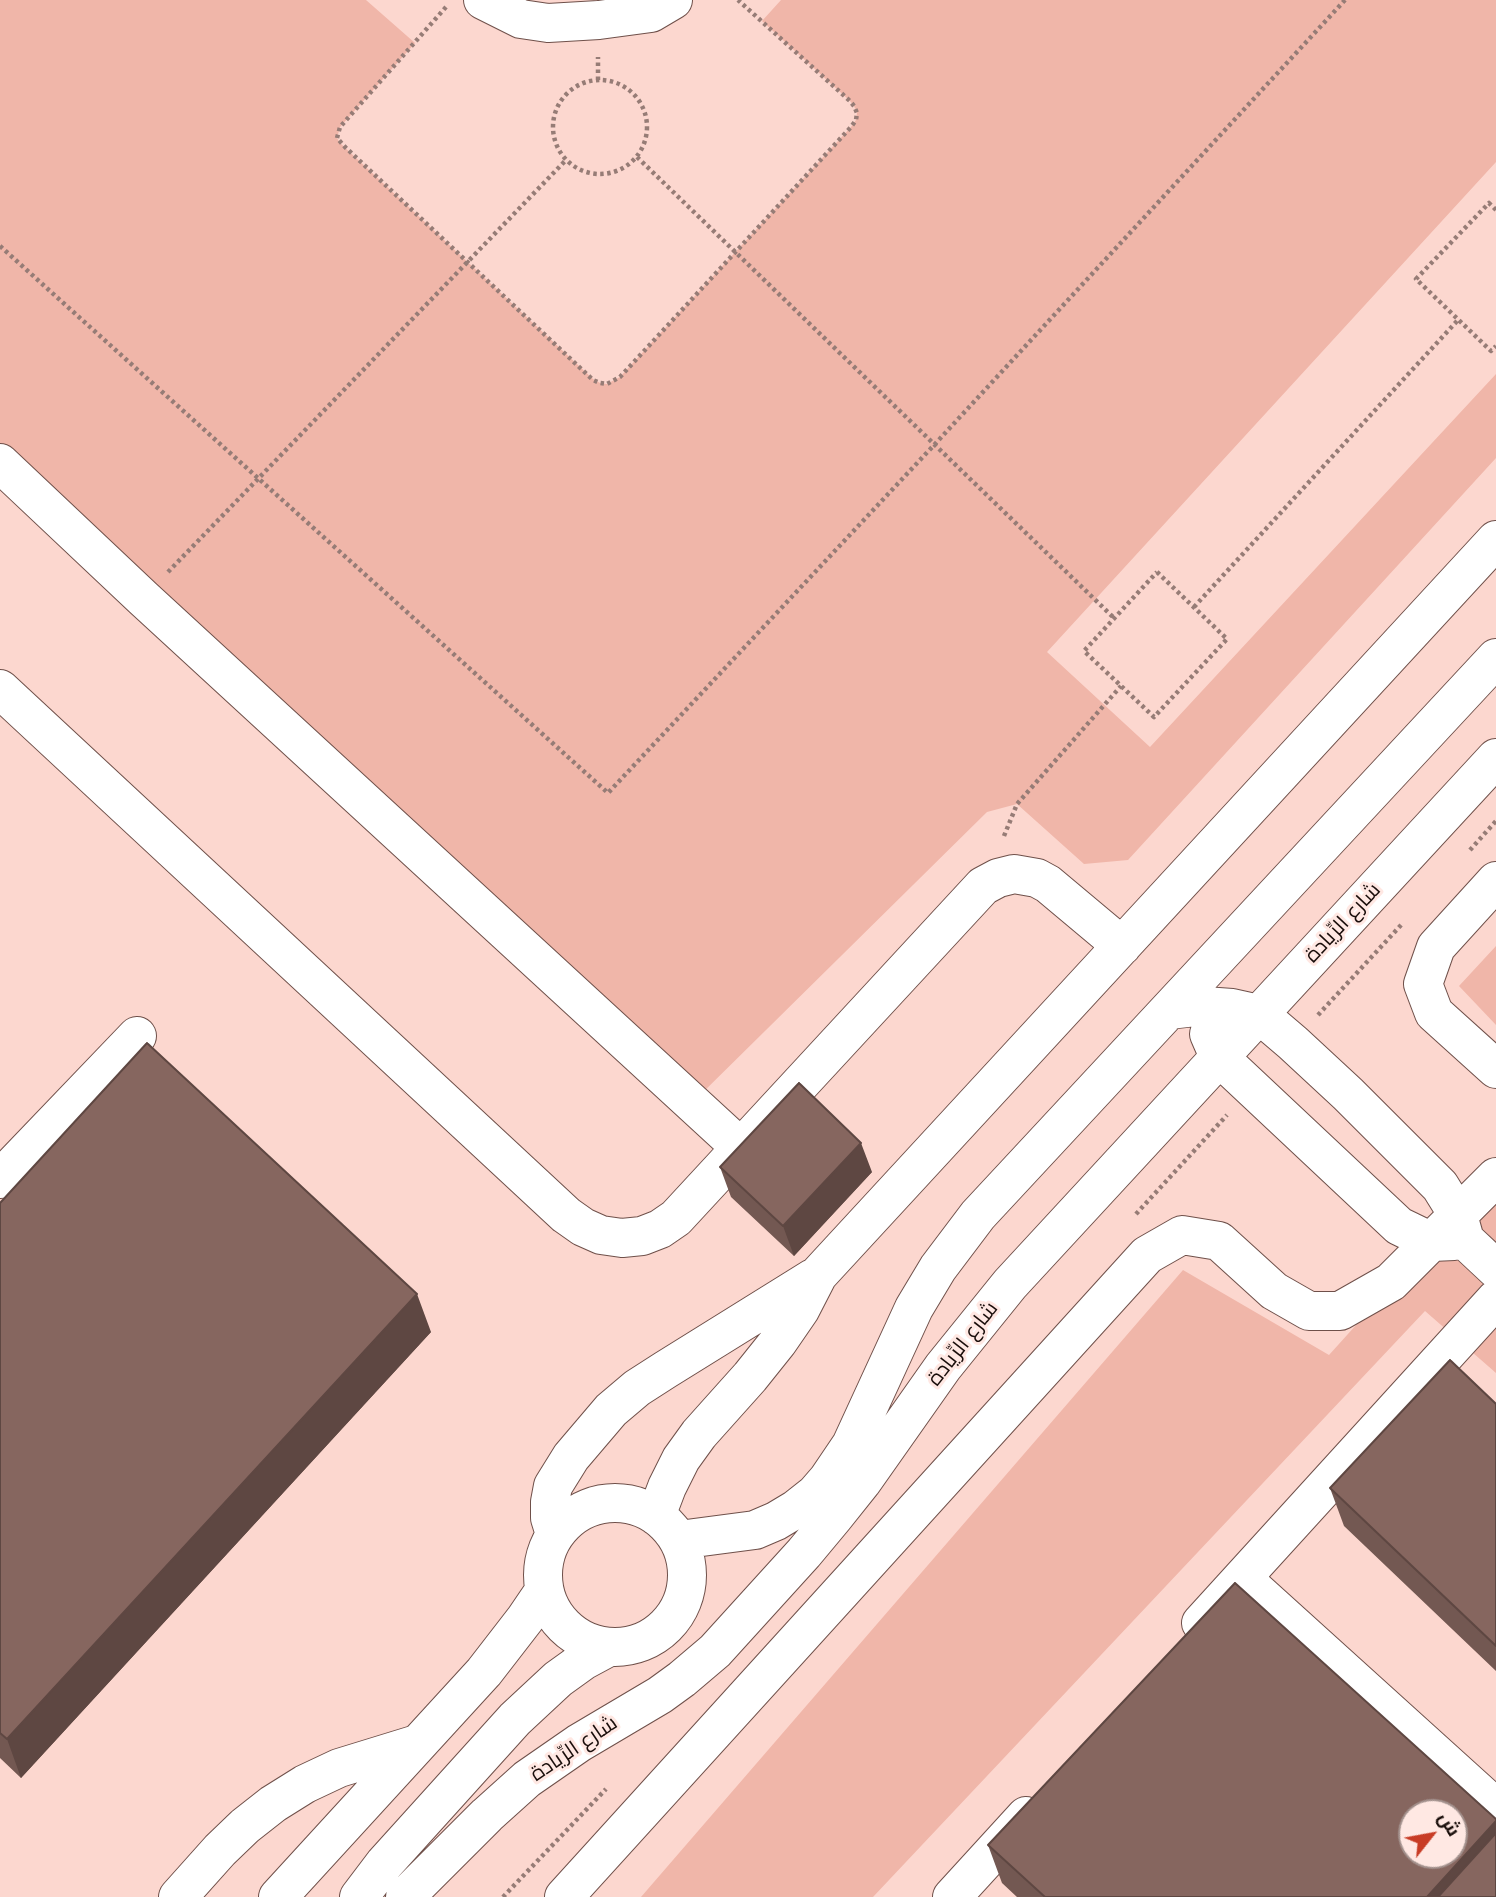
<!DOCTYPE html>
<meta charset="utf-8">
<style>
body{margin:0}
#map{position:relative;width:1496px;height:1897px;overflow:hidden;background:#fcd7cf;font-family:"Fira Sans",Cairo,sans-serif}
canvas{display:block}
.north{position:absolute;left:1398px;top:1799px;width:70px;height:70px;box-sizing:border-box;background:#ffe8e3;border:2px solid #a3918d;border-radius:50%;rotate:59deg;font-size:19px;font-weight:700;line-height:28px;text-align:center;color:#1a0e0b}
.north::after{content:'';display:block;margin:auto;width:24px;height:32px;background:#c83c25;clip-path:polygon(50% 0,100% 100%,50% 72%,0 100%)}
</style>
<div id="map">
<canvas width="1496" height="1897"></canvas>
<div class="north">ش</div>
</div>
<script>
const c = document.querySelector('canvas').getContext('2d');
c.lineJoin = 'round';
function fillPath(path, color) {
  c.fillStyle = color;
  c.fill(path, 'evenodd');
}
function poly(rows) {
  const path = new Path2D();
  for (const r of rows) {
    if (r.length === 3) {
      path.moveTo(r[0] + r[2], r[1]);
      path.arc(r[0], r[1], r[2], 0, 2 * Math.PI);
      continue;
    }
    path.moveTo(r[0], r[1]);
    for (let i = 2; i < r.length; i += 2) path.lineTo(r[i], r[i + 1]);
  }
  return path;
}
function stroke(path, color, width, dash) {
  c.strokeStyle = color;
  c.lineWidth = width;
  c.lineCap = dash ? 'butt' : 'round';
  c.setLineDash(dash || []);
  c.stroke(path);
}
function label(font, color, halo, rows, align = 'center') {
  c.font = font + ' "Fira Sans",Cairo,sans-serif';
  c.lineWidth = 6;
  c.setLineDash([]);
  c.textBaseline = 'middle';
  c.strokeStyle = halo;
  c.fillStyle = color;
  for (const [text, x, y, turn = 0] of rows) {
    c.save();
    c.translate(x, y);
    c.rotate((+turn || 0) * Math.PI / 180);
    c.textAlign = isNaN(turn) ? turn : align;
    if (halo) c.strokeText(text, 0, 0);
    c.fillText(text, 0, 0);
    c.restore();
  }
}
fillPath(poly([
 [0,0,366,0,415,43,340,127,337,138,340,143,593,379,600,383,607,384,620,377,851,127,856,120,857,113,854,106,850,101,762,21,781,0,1496,0,1496,162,1047,652,1150,747,1496,374,1496,458,1128,860,1084,864,1017,804,987,812,692,1103,0,463],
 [1496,946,1496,1025,1459,986],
 [1496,1170,1496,1373,1425,1311,873,1897,641,1897,1183,1270,1329,1355]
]), '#f0b6a9');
const minor = poly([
 [483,0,521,19,548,23,599,20,651,13,673,0],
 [0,463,143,598,740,1147],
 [0,689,566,1215,583,1227,601,1235,622,1238,642,1236,660,1229,676,1218,983,886,998,878,1014,874,1037,878,1048,884,1122,946],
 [1496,881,1436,947,1423,984,1434,1013,1496,1069],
 [1169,1010,1204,1006,1232,1008,1259,1014,1293,1043,1348,1094,1440,1186,1458,1215,1465,1240,1496,1269],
 [1209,1034,1219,1057,1399,1226,1432,1242,1454,1241],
 [0,1179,137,1036],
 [615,1575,72],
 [656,1516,667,1487,681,1459,699,1434,750,1377,778,1342,800,1310,818,1275,1496,540],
 [555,1534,550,1518,550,1502,553,1486,571,1457,611,1410,637,1388,665,1370,813,1278],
 [679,1540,755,1530,776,1521,796,1509,815,1494,828,1479,851,1445,914,1308,938,1268,978,1215,1496,658],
 [1242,1578,1496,1808],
 [1201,1623,1496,1299],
 [178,1897,220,1850,245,1826,273,1804,305,1784,339,1768,417,1744],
 [278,1897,484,1672,525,1619,544,1591],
 [359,1897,384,1864,515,1719,558,1679,583,1661,609,1647],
 [405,1897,487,1815,527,1779,579,1743,660,1695,682,1679,715,1651,804,1553,834,1517,862,1482,943,1367,1010,1284,1496,758],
 [564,1897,1147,1255,1182,1235,1219,1241,1274,1291,1309,1311,1340,1311,1391,1282,1496,1177],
 [952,1897,1026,1816]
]);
stroke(minor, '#6f504a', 40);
stroke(poly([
 [446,7,340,127,337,138,345,147,593,380,600,383,607,384,620,377,851,127,856,120,857,113,854,106,850,101,738,0],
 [598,80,598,57],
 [600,127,47],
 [637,157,1114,618],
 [1496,210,1489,203,1416,279,1491,351,1496,346],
 [0,246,608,793,935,444,1345,0],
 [168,572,566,160],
 [1157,572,1227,639,1154,717,1084,651,1157,572],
 [1194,607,1458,320],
 [1004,836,1017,804,1121,686],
 [1470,850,1496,821],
 [1318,1015,1402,924],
 [1136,1214,1227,1115],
 [503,1897,606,1789]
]), '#967c76', 4.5, [3.5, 3.5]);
stroke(minor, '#fff', 38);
fillPath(poly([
 [720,1167,872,1172,794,1256,731,1197],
 [0,1203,431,1332,21,1778,0,1758],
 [1496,1404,1496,1671,1344,1526,1330,1488],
 [988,1845,1496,1897,1017,1897,1002,1883]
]), '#735852');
fillPath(poly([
 [861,1143,872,1172,794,1256,783,1226],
 [417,1294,431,1332,21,1778,7,1739],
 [1496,1821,1496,1874,1475,1897,1427,1897]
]), '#5e4742');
const building = poly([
 [147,1043,417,1294,7,1739,0,1733,0,1203,147,1043],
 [799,1083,861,1143,783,1226,720,1167,799,1083],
 [1450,1360,1496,1404,1496,1646,1330,1488,1450,1360],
 [1235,1583,1496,1819,1496,1821,1427,1897,1045,1897,988,1845,1235,1583],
 [1412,1813,1454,1813,1454,1855,1412,1855,1412,1813],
 [1496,1833,1496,1897,1438,1897,1496,1833]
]);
fillPath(building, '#86665f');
stroke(building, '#5e4742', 2);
label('21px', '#1a0e0b', '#ffe8e3', [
 ["شارع الرِّيادة",1343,923,-47],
 ["شارع الرِّيادة",963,1344,-52],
 ["شارع الرِّيادة",574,1749,-34]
]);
</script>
